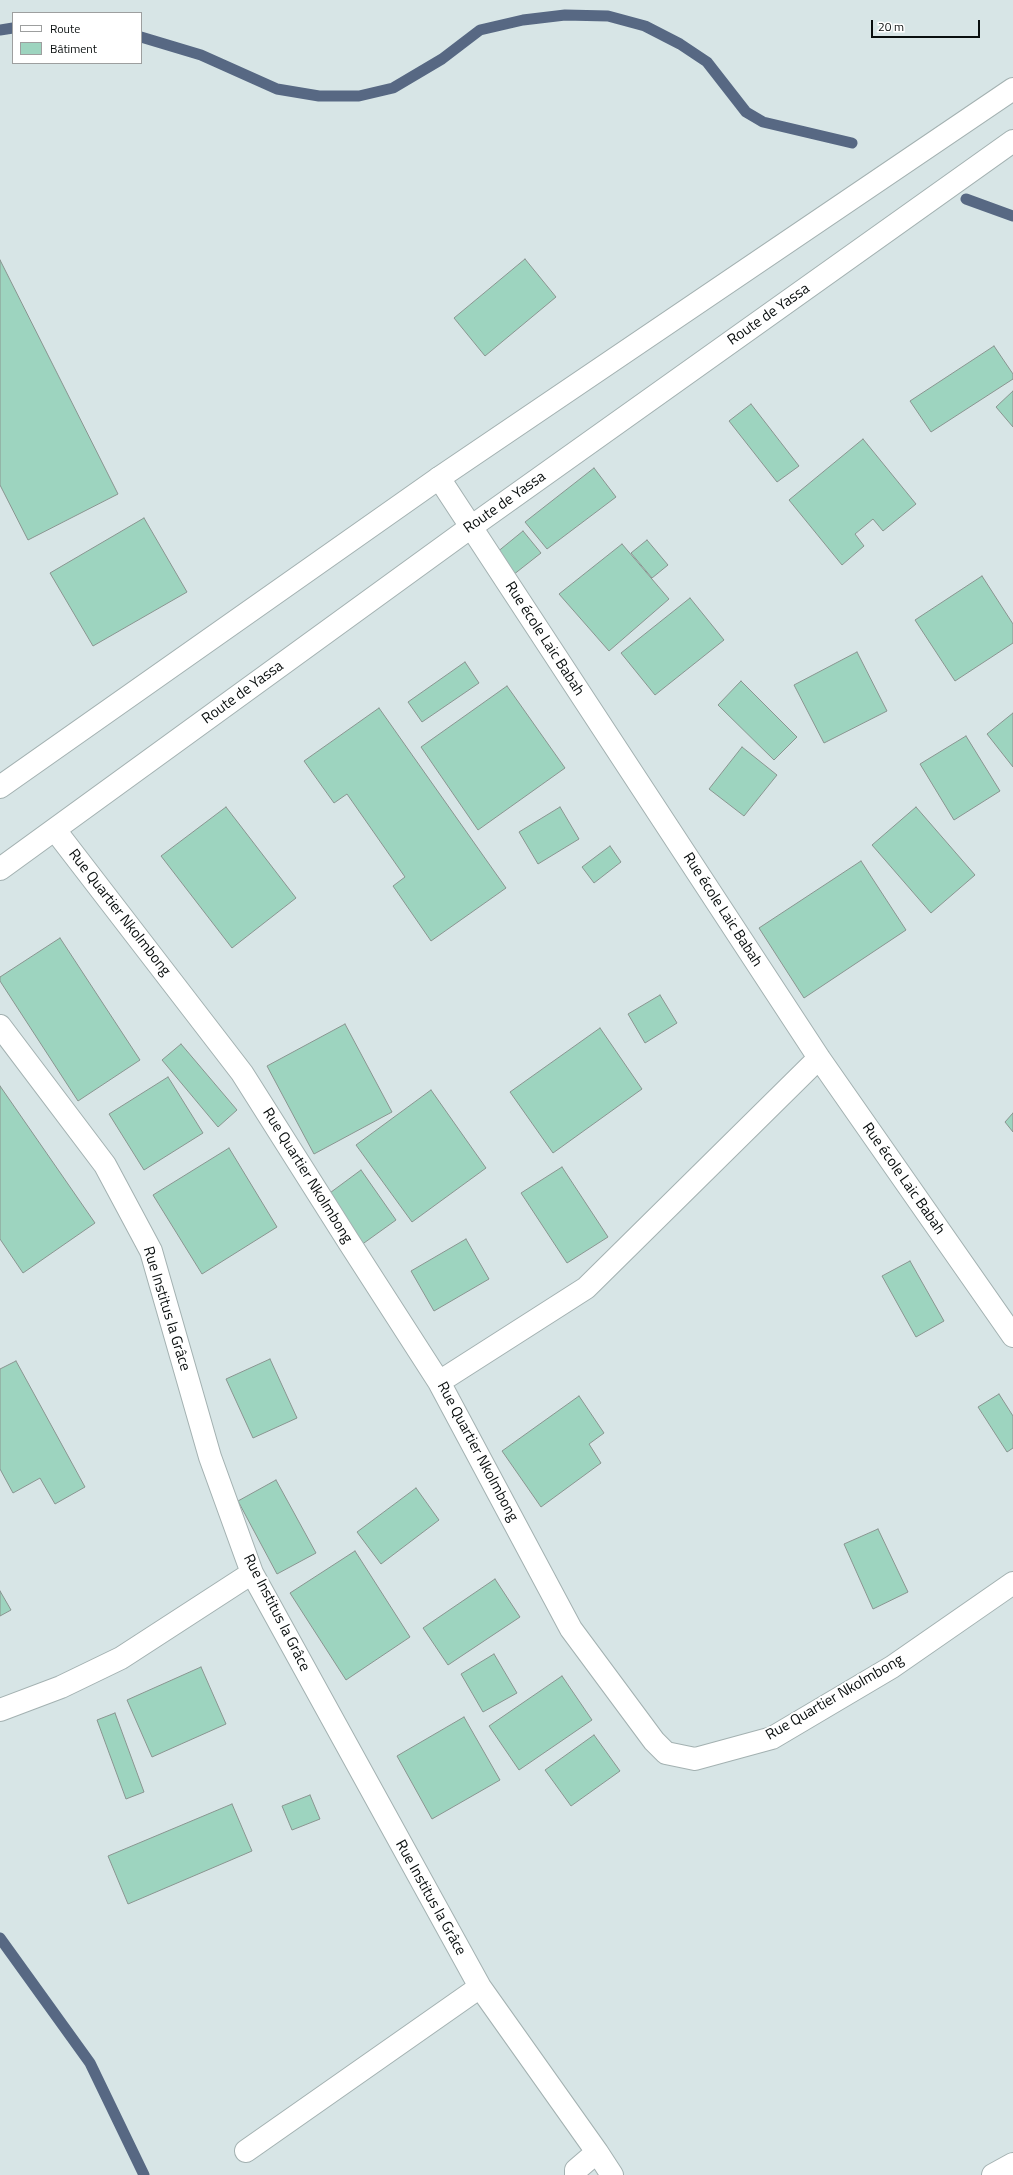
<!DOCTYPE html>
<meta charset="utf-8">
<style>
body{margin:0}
#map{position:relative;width:1013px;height:2175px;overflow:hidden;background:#d7e5e6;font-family:"Titillium Web",sans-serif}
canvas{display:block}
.legend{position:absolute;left:12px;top:12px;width:130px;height:52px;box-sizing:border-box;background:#fff;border:1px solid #9d9f9f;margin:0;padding:5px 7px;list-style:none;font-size:12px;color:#090e0e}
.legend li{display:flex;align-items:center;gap:8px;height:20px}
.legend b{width:20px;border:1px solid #9d9f9f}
.scale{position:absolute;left:871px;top:20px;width:109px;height:18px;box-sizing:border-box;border:2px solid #090e0e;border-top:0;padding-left:5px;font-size:12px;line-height:14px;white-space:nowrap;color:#090e0e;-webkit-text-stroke:3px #fff;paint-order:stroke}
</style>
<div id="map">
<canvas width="1013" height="2175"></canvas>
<ul class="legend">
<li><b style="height:5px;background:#fff"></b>Route</li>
<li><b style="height:11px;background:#9dd4bf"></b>Bâtiment</li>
</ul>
<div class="scale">20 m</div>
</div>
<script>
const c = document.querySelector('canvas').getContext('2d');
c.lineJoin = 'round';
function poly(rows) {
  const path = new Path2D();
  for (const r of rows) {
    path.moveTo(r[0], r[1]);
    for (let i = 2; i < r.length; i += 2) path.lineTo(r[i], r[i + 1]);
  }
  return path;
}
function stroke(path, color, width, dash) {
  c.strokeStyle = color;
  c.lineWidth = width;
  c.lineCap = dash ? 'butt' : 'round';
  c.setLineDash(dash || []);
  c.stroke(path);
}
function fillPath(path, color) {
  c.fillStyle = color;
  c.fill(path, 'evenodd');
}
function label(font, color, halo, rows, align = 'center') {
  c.font = font + ' "Titillium Web",sans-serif';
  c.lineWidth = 4;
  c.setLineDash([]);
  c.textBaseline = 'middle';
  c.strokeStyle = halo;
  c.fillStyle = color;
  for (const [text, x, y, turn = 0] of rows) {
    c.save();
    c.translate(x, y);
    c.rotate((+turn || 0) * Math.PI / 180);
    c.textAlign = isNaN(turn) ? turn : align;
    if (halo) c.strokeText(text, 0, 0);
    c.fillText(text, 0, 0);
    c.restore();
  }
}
stroke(poly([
 [0,30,13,28],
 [141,37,201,55,277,89,319,96,359,96,393,88,442,59,480,30,523,20,565,15,608,16,645,26,680,44,707,62,746,112,763,122,852,143],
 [966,199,1013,216],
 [0,1938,90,2063,144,2175]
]), '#576883', 11);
const building = poly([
 [525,259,556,297,485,356,454,318,525,259],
 [0,260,118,494,28,540,0,485,0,260],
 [994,346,1013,374,1013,379,931,432,910,401,994,346],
 [1013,391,1013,427,996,407,1013,391],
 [751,404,799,466,777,482,729,421,751,404],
 [863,439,916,504,883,531,873,519,855,534,864,546,842,565,789,500,863,439],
 [594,468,616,497,547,549,525,522,594,468],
 [144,518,187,592,93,646,50,573,144,518],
 [523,531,541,553,513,575,496,553,523,531],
 [647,540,668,565,652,578,631,553,647,540],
 [622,544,669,599,609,651,559,594,622,544],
 [982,576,1013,624,1013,643,955,681,915,620,982,576],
 [690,598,724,640,655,695,621,653,690,598],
 [857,652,887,711,824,743,794,685,857,652],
 [465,662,479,683,422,722,408,702,465,662],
 [741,681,797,737,774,760,718,705,741,681],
 [507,686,565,768,478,830,421,747,507,686],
 [379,708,506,888,431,941,393,886,405,877,347,794,334,803,304,761,379,708],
 [1013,713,1013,767,987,734,1013,713],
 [966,736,1000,791,954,820,920,764,966,736],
 [742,747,777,775,744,816,709,789,742,747],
 [226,807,296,898,232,948,161,856,226,807],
 [560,807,579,839,538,864,519,832,560,807],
 [916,807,975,875,931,913,872,845,916,807],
 [610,846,621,862,594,883,582,867,610,846],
 [861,861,906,930,804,998,759,928,861,861],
 [60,938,140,1060,78,1101,0,981,0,977,60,938],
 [660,995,677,1023,645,1043,628,1014,660,995],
 [345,1024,392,1112,314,1154,267,1066,345,1024],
 [600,1028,642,1089,553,1153,510,1092,600,1028],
 [181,1044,237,1110,218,1127,162,1060,181,1044],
 [168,1077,203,1133,144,1170,109,1114,168,1077],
 [0,1086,95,1223,23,1273,0,1239,0,1086],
 [431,1090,486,1168,412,1222,356,1145,431,1090],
 [1013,1113,1013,1132,1005,1122,1013,1113],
 [229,1148,277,1227,202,1274,153,1195,229,1148],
 [562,1167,608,1237,567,1263,521,1193,562,1167],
 [361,1170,396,1220,357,1248,323,1198,361,1170],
 [466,1239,489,1279,434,1311,411,1271,466,1239],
 [910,1261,944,1321,916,1337,882,1276,910,1261],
 [270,1359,297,1418,253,1438,226,1379,270,1359],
 [16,1361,85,1487,55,1504,40,1478,13,1493,0,1469,0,1369,16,1361],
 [999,1394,1013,1416,1013,1448,1007,1452,978,1407,999,1394],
 [579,1396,604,1433,589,1444,601,1463,541,1507,502,1451,579,1396],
 [276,1480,316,1553,277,1574,238,1501,276,1480],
 [416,1488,439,1520,381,1564,357,1532,416,1488],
 [878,1529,908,1592,873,1609,844,1544,878,1529],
 [355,1551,410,1637,346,1680,290,1593,355,1551],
 [495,1579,520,1617,448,1665,423,1628,495,1579],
 [0,1591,11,1610,0,1616,0,1591],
 [494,1654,517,1693,483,1712,461,1674,494,1654],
 [201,1667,226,1724,152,1757,127,1700,201,1667],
 [562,1676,592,1720,519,1770,489,1726,562,1676],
 [115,1713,144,1792,126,1799,97,1720,115,1713],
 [464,1717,500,1780,432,1819,397,1756,464,1717],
 [594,1735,620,1771,571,1806,545,1770,594,1735],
 [310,1795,320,1819,292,1830,282,1806,310,1795],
 [232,1804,252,1851,128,1904,108,1856,232,1804]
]);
fillPath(building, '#9dd4bf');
stroke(building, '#899590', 1);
const minor = poly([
 [439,478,819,1058,1013,1336],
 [55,830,242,1073,347,1239,439,1382,571,1629,654,1741,666,1753,695,1759,772,1738,892,1667,1013,1583],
 [0,1026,105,1165,151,1251,210,1457,252,1573,480,1987,597,2152,612,2175],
 [439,1382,586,1288,819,1058],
 [0,1710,61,1687,121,1658,252,1573],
 [246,2151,480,1987],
 [576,2175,576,2170,597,2152],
 [993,2175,1013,2164]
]);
const primary = poly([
 [0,787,439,478,1013,89],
 [0,869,471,527,1013,141]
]);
stroke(minor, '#a3b1b1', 24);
stroke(primary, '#a3b1b1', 24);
stroke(minor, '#fff', 22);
stroke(primary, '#fff', 22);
label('15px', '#090e0e', '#fff', [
 ["Route de Yassa",769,315,-35],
 ["Route de Yassa",505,503,-35],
 ["Rue école Laic Babah",544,639,57],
 ["Route de Yassa",243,693,-36],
 ["Rue école Laic Babah",722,910,57],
 ["Rue Quartier Nkolmbong",119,913,52],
 ["Rue Quartier Nkolmbong",307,1176,58],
 ["Rue école Laic Babah",903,1179,55],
 ["Rue Institus la Grâce",166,1309,73],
 ["Rue Quartier Nkolmbong",477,1452,62],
 ["Rue Institus la Grâce",276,1613,63],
 ["Rue Quartier Nkolmbong",835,1698,-30],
 ["Rue Institus la Grâce",430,1898,61]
]);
</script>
